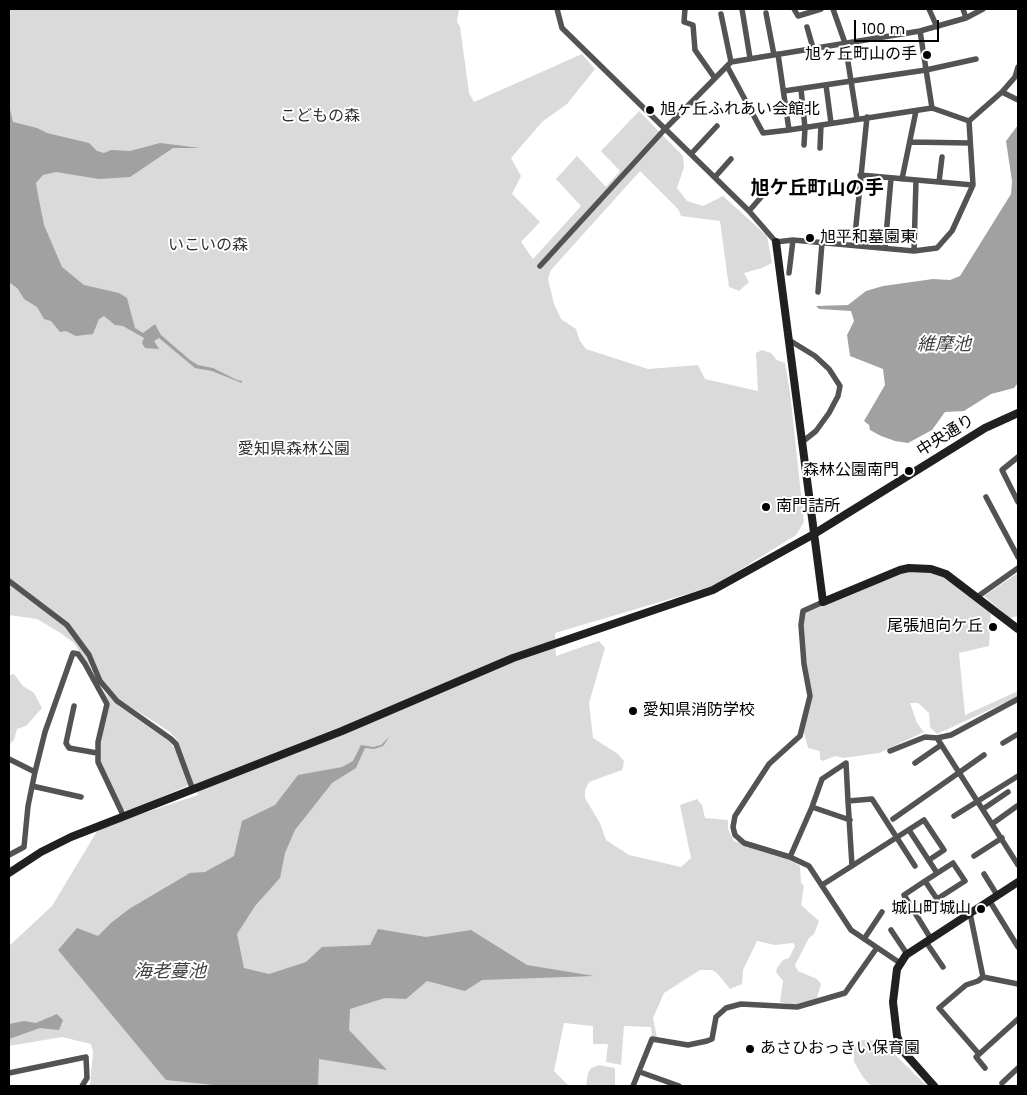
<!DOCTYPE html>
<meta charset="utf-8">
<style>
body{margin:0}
#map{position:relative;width:1027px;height:1095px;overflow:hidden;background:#fff;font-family:Poppins,sans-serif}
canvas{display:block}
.frame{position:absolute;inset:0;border:10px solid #000;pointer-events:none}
.scale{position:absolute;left:854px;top:20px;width:85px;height:22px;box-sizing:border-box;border:2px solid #000;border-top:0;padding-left:6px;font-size:15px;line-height:18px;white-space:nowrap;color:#000;-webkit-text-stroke:4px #fff;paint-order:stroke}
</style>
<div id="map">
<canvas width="1027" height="1095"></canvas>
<div class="frame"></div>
<div class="scale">100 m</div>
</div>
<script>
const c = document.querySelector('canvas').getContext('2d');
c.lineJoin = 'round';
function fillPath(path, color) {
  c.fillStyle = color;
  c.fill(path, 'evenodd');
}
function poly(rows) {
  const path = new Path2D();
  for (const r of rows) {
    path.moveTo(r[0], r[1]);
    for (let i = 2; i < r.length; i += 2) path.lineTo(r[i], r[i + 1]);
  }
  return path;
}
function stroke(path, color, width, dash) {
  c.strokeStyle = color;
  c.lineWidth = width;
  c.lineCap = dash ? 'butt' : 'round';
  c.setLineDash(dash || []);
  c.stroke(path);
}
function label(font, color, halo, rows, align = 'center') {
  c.font = font + ' Poppins,"Noto Sans JP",sans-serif';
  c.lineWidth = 4;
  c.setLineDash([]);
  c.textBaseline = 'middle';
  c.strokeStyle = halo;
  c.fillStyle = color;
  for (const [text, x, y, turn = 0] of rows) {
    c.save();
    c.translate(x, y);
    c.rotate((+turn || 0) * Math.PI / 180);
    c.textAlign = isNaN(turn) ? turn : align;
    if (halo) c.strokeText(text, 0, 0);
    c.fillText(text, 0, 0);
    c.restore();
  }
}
fillPath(poly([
 [9,9,459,9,457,22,460,27,469,93,474,102,582,54,595,69,567,104,543,121,511,158,521,176,512,194,540,222,521,242,533,259,581,206,556,179,577,156,606,187,620,171,601,151,639,111,683,156,684,167,677,188,687,201,703,206,723,196,767,236,772,263,762,268,744,273,749,282,739,291,729,287,720,221,681,216,678,209,640,171,551,270,548,279,554,304,561,319,576,329,580,341,586,349,648,369,698,365,705,379,758,391,756,353,762,350,771,353,777,360,785,363,790,393,804,522,796,535,714,586,555,633,556,656,599,641,605,648,589,703,593,738,618,754,624,761,623,767,622,770,589,782,585,790,585,798,600,823,606,840,629,855,681,867,691,858,680,805,697,799,702,805,705,818,728,820,728,829,734,841,789,858,800,866,801,883,804,886,801,905,819,921,814,934,809,938,795,965,798,971,817,979,821,984,817,998,794,1005,780,1002,783,981,776,972,777,968,783,960,789,958,795,946,793,943,775,945,757,941,743,970,742,984,730,989,717,973,712,970,700,970,664,993,653,1018,657,1038,652,1037,651,1027,624,1026,621,1065,606,1062,608,1044,593,1044,593,1026,564,1023,554,1071,569,1086,90,1086,93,1052,91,1044,62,1037,9,1046,9,946,52,906,99,828,198,795,177,740,170,732,117,698,101,680,91,656,69,623,9,578],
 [901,570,930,571,944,577,991,612,989,646,959,653,965,715,1018,691,1017,697,937,734,930,727,929,713,918,703,910,703,917,723,924,732,879,753,843,758,835,756,823,761,820,759,820,751,808,748,803,729,810,695,802,625,804,612],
 [1018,573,1018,616,1010,618,984,596],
 [9,584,67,628,85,652,93,674,74,643,59,632,37,619,9,615],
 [9,668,10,675,14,674,23,686,34,693,42,708,26,726,17,729,14,740,9,745],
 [101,689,120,707,170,742,176,751,189,785,127,812,123,809,102,768,98,750,109,707],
 [862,1040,881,1041,927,1086,871,1086,863,1077,854,1062,854,1047],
 [599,1065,615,1068,615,1086,586,1086,588,1073,591,1068]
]), '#dadada');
fillPath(poly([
 [9,105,13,122,37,128,47,133,89,143,97,151,104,153,111,150,130,151,160,143,200,148,173,148,130,177,99,179,56,172,43,175,36,183,38,195,44,225,62,267,84,285,119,293,127,298,135,328,143,333,155,324,161,335,190,360,198,365,213,368,237,380,242,381,242,383,212,371,195,368,159,338,154,341,159,349,145,348,142,343,144,338,123,326,115,325,104,316,99,319,93,334,76,336,66,331,60,332,51,321,44,319,37,307,24,299,18,289,9,282],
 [1018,125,1018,383,1014,388,991,394,964,411,945,412,932,430,908,443,895,441,881,436,870,430,869,425,864,421,885,385,883,369,850,356,847,335,854,321,851,311,819,309,816,306,848,305,866,291,883,286,933,279,950,280,960,276,1011,194,1012,181,1006,141],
 [390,736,383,746,374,749,365,748,356,768,332,783,295,830,285,853,280,878,255,906,237,934,244,968,269,974,306,962,322,947,370,945,378,929,426,937,471,930,527,965,594,976,482,980,465,991,427,981,406,999,385,998,350,1009,349,1030,387,1070,319,1059,318,1086,224,1086,166,1080,58,950,77,928,98,936,111,923,129,909,190,873,205,872,234,856,242,821,275,805,298,775,342,767,353,761,361,745,373,747,381,745],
 [57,1014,63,1020,59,1030,40,1028,9,1039,9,1024,24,1021,36,1023]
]), '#a1a1a1');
stroke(poly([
 [557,9,562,28,749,211,776,242,793,240,914,251,937,248,952,231,973,185,969,121],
 [685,9,684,22,693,25,695,50,714,77],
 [742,9,750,58],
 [794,9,798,16,821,9],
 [833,9,845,43,857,119],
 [929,9,937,27],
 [963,9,966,18],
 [766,13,774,55],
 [721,14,731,62],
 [807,27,813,48],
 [920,31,932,108],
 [778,54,789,130,932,108,969,121],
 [727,66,763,133,789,130],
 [826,85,831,123],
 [801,89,805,128,804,145],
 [784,91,926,70,976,59],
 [1002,92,1018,100],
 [969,121,1002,92,1015,77,1018,67],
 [910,142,970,143],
 [820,148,821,125],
 [691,154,717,126],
 [860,175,973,185],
 [715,177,731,159],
 [902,179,916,111],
 [939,182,942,157],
 [749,211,762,196,763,184],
 [854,245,867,117],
 [885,248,891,178],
 [914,251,916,180],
 [540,266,665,129,731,62,920,31,966,18,983,9],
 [789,273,793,240],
 [818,292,822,243],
 [789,340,815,356,829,369,840,386,838,396,829,413,816,431,801,443],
 [1018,457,1002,470,1018,502],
 [986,497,1018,557],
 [9,581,67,625,89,655,100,681,117,701,171,739,176,744,193,790],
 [977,597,1018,568],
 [823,602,803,611,801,625,804,664,810,696,800,736,769,764,735,816,733,827,735,835,744,843,790,857,809,866,851,930,900,963],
 [74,706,66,743,69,748,97,753],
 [937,738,1018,865],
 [1003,743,1018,734],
 [890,751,925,737,937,738,951,735,1018,699],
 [9,759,35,772],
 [915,763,941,745],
 [32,786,81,797],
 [848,801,846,763,822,779,812,807,850,820],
 [983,809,1008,792],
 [954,816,1018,776],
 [893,819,984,755],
 [992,824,1017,806],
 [909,830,937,873],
 [9,855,24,847,28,806,35,772,45,732,73,653,78,654,85,664,107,704,98,742,98,762,124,817],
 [974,856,1002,838],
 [790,857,812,807],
 [852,866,848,801,872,799,915,866],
 [984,874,997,895],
 [925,881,937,899,965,881,953,863,925,881,904,895,931,939],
 [822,885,924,820,944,850,929,860],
 [989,900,1018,947],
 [970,913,983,977],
 [891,930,907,954],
 [864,939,882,912],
 [926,942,943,967],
 [983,977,1018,984],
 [979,1054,939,1008,966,985,978,981,983,977],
 [985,1068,976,1057,1018,1019],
 [640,1072,679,1086],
 [9,1073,86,1057,87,1078,82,1086],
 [1002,1083,1018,1068],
 [633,1086,652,1039,688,1045,707,1041,712,1039,716,1017,726,1008,741,1004,797,1007,845,993,876,949]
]), '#535353', 5.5);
stroke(poly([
 [776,242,823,602,900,570,909,568,931,569,946,574,1018,629],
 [9,873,41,852,71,837,342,731,513,658,713,590,814,534,985,428,1018,413],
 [934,1086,903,1051,897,1036,893,1002,897,969,906,955,1018,882]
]), '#202020', 8);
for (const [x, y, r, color] of [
 [927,55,5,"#000"],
 [650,110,5,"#000"],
 [810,238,5,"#000"],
 [909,471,5,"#000"],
 [766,507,5,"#000"],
 [993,627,5,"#000"],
 [633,711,5,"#000"],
 [981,909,5,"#000"],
 [750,1049,5,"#000"]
]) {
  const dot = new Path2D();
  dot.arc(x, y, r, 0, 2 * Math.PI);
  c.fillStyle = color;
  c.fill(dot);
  stroke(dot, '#fff', 2);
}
label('16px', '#000', '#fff', [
 ["旭ヶ丘町山の手",917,55,"right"],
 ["旭ヶ丘ふれあい会館北",660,110],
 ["旭平和墓園東",820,238],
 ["森林公園南門",899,471,"right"],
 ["南門詰所",776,507],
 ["尾張旭向ケ丘",983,627,"right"],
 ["愛知県消防学校",643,711],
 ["城山町城山",971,909,"right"],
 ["あさひおっきい保育園",760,1049]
], 'left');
label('16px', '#313131', '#fff', [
 ["こどもの森",320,117],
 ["いこいの森",208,246],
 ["愛知県森林公園",294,450]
]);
label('16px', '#000', '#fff', [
 ["中央通り",946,436,-32]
]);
label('italic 18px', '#424242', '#fff', [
 ["維摩池",944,345],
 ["海老蔓池",170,972]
]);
label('bold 19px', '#000', '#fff', [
 ["旭ケ丘町山の手",817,189]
]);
</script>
